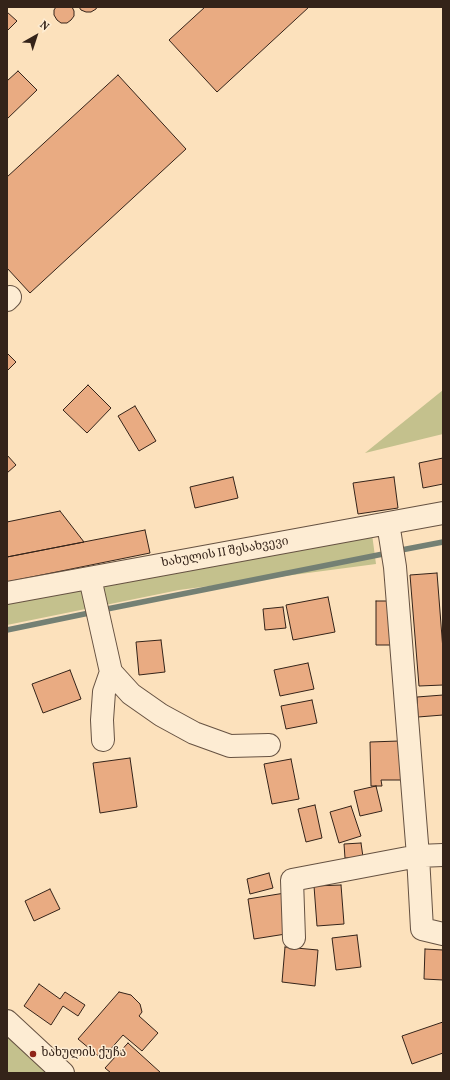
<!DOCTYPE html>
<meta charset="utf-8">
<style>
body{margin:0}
#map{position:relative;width:450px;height:1080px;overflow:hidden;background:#fce1bc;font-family:Vollkorn,serif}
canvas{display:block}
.frame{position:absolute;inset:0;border:8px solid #342319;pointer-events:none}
.north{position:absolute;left:16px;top:16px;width:40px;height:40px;-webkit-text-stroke:3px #fdecd3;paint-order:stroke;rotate:39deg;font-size:11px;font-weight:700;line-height:16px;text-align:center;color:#342319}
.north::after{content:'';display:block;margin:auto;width:14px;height:18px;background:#342319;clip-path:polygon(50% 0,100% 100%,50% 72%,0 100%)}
</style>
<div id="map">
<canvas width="450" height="1080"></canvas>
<div class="frame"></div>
<div class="north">N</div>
</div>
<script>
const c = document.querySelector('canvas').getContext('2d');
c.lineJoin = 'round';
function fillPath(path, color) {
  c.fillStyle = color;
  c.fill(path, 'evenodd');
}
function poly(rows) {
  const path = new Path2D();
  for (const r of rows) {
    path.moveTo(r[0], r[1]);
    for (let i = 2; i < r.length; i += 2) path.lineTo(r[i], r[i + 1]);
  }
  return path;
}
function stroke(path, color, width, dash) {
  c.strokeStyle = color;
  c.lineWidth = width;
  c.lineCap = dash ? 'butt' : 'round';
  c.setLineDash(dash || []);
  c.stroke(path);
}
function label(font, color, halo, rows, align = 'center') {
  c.font = font + ' Vollkorn,"Noto Serif Georgian",serif';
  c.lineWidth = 3;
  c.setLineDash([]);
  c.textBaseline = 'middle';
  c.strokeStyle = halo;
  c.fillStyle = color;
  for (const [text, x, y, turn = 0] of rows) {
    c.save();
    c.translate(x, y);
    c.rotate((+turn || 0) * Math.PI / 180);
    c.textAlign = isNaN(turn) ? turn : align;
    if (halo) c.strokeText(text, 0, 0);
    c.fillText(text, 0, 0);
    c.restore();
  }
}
fillPath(poly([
 [443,390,443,434,365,453],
 [372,534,376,564,179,590,7,625,7,594],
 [7,1035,47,1073,7,1073]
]), '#c4c18d');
stroke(poly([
 [396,551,443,542],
 [102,610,388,553],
 [7,630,94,612]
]), '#748074', 5.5);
const building = poly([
 [56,7,72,7,74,11,74,16,71,20,67,23,61,23,57,20,54,15,54,10,56,7],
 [79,7,97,7,96,9,91,12,86,12,81,10,79,7],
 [205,7,309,7,217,92,169,40,205,7],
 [7,12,17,21,7,31,7,12],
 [18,71,37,90,7,119,7,81,18,71],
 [118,75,186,149,30,293,7,268,7,177,118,75],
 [7,353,16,362,7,371,7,353],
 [88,385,111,408,87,433,63,410,88,385],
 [135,406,156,441,139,451,118,416,135,406],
 [7,455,16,465,7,473,7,455],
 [443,458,443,484,423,488,419,463,443,458],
 [233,477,238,498,195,508,190,487,233,477],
 [394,477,398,508,358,514,353,483,394,477],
 [60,511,84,542,7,557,7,522,60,511],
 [145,530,150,553,7,582,7,557,145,530],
 [437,573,443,650,443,685,419,686,410,575,437,573],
 [328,597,335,632,293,640,286,605,328,597],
 [376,601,396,601,396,645,376,645,376,601],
 [283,607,286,628,265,630,263,609,283,607],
 [161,640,165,672,139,675,136,642,161,640],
 [308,663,314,689,280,696,274,670,308,663],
 [70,670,81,699,43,713,32,684,70,670],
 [443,695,443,715,418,717,417,697,443,695],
 [312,700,317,723,286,729,281,706,312,700],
 [399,741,401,780,381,780,382,786,371,786,370,742,399,741],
 [130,758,137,807,100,813,93,763,130,758],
 [291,759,299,799,272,804,264,764,291,759],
 [376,786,382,811,360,816,354,791,376,786],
 [315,805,322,838,306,842,298,809,315,805],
 [351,806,361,836,339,843,330,812,351,806],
 [361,843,363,857,345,858,344,844,361,843],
 [269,873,273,888,250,894,247,879,269,873],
 [341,885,344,924,317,926,314,886,341,885],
 [50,889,60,909,34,921,25,901,50,889],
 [285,893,292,933,254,939,248,899,285,893],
 [357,935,361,967,336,970,332,938,357,935],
 [285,947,318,950,315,986,282,982,285,947],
 [425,949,443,950,443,980,424,979,425,949],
 [39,984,60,999,65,992,85,1005,78,1016,63,1006,51,1025,24,1006,39,984],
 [119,992,131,995,140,1004,142,1012,139,1016,158,1033,142,1051,123,1035,102,1059,78,1039,119,992],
 [443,1022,443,1053,412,1064,402,1036,443,1022],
 [128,1043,161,1073,111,1073,105,1068,128,1043]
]);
fillPath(building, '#e9ab82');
stroke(building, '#342319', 1);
const minor = poly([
 [7,300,10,297],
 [388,523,395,567,418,856,422,929,443,934],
 [90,578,111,672,131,694,161,715,194,733,230,746,269,745],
 [7,593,443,513],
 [103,740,102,720,104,692,111,672],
 [294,938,292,880,418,856,443,855],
 [7,1021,63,1073]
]);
stroke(minor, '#665242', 24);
stroke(minor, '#fdecd3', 22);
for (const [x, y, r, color] of [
 [33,1054,4,"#8f2418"]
]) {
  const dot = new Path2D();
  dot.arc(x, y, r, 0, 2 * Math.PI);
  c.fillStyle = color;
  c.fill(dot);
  stroke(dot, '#fdecd3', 1.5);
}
label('12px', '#342319', '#fdecd3', [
 ["ხახულის II შესახვევი",225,553,-10]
]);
label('12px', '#342319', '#fdecd3', [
 ["ხახულის ქუჩა",41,1054]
], 'left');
</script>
